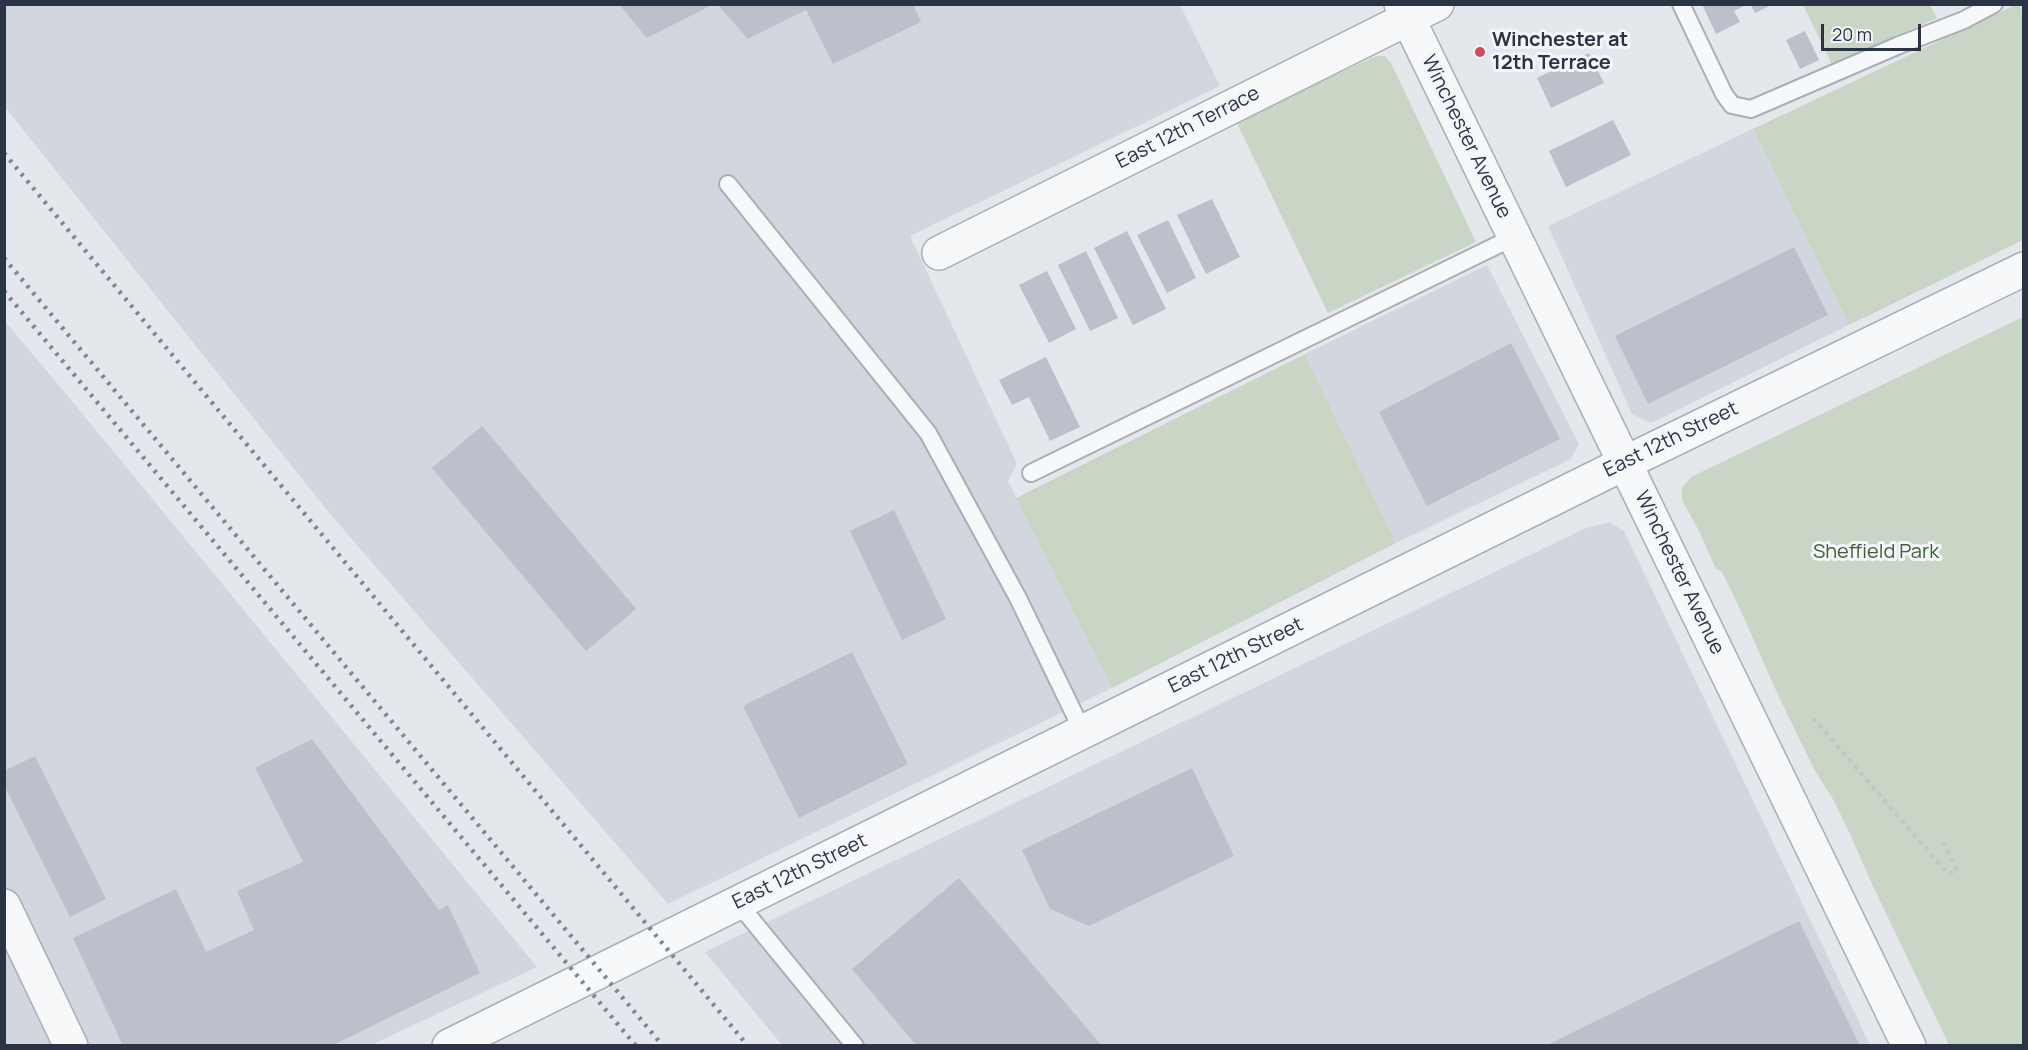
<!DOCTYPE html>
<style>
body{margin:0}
#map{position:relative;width:2028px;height:1050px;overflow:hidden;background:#e4e7ec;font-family:Manrope,sans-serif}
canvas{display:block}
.frame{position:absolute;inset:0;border:6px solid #2b3445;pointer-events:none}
.scale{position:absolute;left:1821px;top:24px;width:100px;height:27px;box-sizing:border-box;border:3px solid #2b3445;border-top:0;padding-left:8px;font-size:18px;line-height:21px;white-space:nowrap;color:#2b3445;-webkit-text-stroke:4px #f4f6f9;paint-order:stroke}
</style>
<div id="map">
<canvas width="2028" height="1050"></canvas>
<div class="frame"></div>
<div class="scale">20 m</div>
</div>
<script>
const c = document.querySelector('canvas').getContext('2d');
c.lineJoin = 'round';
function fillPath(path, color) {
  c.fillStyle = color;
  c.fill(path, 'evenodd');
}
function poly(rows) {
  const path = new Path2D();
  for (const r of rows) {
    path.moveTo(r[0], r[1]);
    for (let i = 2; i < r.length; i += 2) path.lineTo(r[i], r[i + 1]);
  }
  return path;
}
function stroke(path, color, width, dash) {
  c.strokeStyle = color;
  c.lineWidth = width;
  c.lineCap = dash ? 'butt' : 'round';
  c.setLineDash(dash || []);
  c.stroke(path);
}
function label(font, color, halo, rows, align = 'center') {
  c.font = font + ' Manrope,sans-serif';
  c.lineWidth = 6;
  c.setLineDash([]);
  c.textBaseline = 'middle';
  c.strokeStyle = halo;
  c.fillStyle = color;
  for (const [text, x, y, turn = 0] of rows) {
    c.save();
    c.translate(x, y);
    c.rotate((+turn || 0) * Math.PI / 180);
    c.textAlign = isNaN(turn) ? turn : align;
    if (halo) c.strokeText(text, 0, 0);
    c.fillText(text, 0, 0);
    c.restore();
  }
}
fillPath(poly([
 [5,5,1180,5,1220,86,910,236,1017,464,1008,481,1112,688,668,904,331,515,5,107],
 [1753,129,1849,325,1651,423,1632,414,1548,226],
 [1487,265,1579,444,1571,459,1396,543,1305,354],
 [4,320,67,395,537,967,371,1045,5,1045],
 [1609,522,1624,531,1870,1045,782,1045,705,952,1586,528]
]), '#d2d6de');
fillPath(poly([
 [2017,4,2019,5,2024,13,2023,240,1849,325,1753,129],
 [1803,5,1930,5,1937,18,1832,64],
 [1376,56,1385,56,1391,63,1476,242,1328,313,1236,121],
 [2023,317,2023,1045,1949,1045,1871,882,1850,834,1834,801,1814,769,1778,695,1740,609,1722,572,1716,569,1699,531,1682,500,1682,488,1691,477],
 [1305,354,1396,543,1112,688,1016,498]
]), '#c9d6c5');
fillPath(poly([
 [619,4,714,4,647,38],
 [717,4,913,4,921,22,833,64,806,10,748,39],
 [1702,4,1743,4,1744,6,1734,11,1740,22,1716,34],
 [1750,4,1774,4,1755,13],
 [1805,31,1819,60,1800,69,1786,40],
 [1589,53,1604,83,1551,108,1537,78],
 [1613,120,1631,155,1566,187,1549,151],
 [1212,199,1240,257,1206,274,1177,215],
 [1168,220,1196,278,1167,293,1137,235],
 [1127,231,1166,309,1133,325,1094,248],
 [1794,247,1828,315,1648,404,1615,336],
 [1086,251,1118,318,1090,331,1058,265],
 [1047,271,1076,329,1049,343,1019,285],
 [1511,343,1560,439,1427,506,1379,412],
 [1046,357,1080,427,1050,441,1029,397,1012,405,999,380],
 [482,426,636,609,586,651,432,468],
 [894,510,946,619,902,640,850,531],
 [852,652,908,764,799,818,743,706],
 [312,739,439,910,448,905,480,973,331,1046,123,1046,73,938,176,889,206,952,254,930,237,891,303,862,255,768],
 [35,756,106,899,70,917,4,785,4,771],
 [1192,768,1234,856,1089,926,1050,909,1022,850],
 [959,878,1102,1046,917,1046,852,969],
 [1799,921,1860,1046,1545,1046]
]), '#bbc0ca');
const service = poly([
 [1681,4,1724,94,1732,105,1751,109,1897,46,1964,20,1994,4],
 [728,184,928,433,1018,598,1083,732],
 [1031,473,1514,237],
 [738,903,855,1046]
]);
const minor = poly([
 [1401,4,1909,1046],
 [939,253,1437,4],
 [4,906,71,1046]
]);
const tertiary = poly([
 [449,1046,1625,463,2024,269]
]);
stroke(service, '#a9aeb7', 20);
stroke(minor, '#a9aeb7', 36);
stroke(tertiary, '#a9aeb7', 36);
stroke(poly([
 [1813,718,1948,874,1957,870,1943,843]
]), '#c2c5cb', 4, [4.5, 4.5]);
stroke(service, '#f7f8fa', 16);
stroke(minor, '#f7f8fa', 33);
stroke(tertiary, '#f7f8fa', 33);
stroke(poly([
 [4,153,748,1046],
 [4,258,663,1046],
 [4,291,636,1046]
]), '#7d8696', 4.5, [3, 6]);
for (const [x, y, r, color] of [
 [1480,52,6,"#d1495b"]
]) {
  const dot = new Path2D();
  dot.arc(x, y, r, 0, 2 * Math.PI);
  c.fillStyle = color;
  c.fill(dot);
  stroke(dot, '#f4f6f9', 2);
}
label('bold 20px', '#2b3445', '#f4f6f9', [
 ["Winchester at",1492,40],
 ["12th Terrace",1492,63]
], 'left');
label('20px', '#2b3445', '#f4f6f9', [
 ["East 12th Terrace",1188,128,-27],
 ["Winchester Avenue",1466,137,64],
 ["East 12th Street",1671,440,-26],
 ["Winchester Avenue",1679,573,64],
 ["East 12th Street",1236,656,-26],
 ["East 12th Street",800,872,-26]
]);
label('20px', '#3f6138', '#f4f6f9', [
 ["Sheffield Park",1876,552]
]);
</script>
